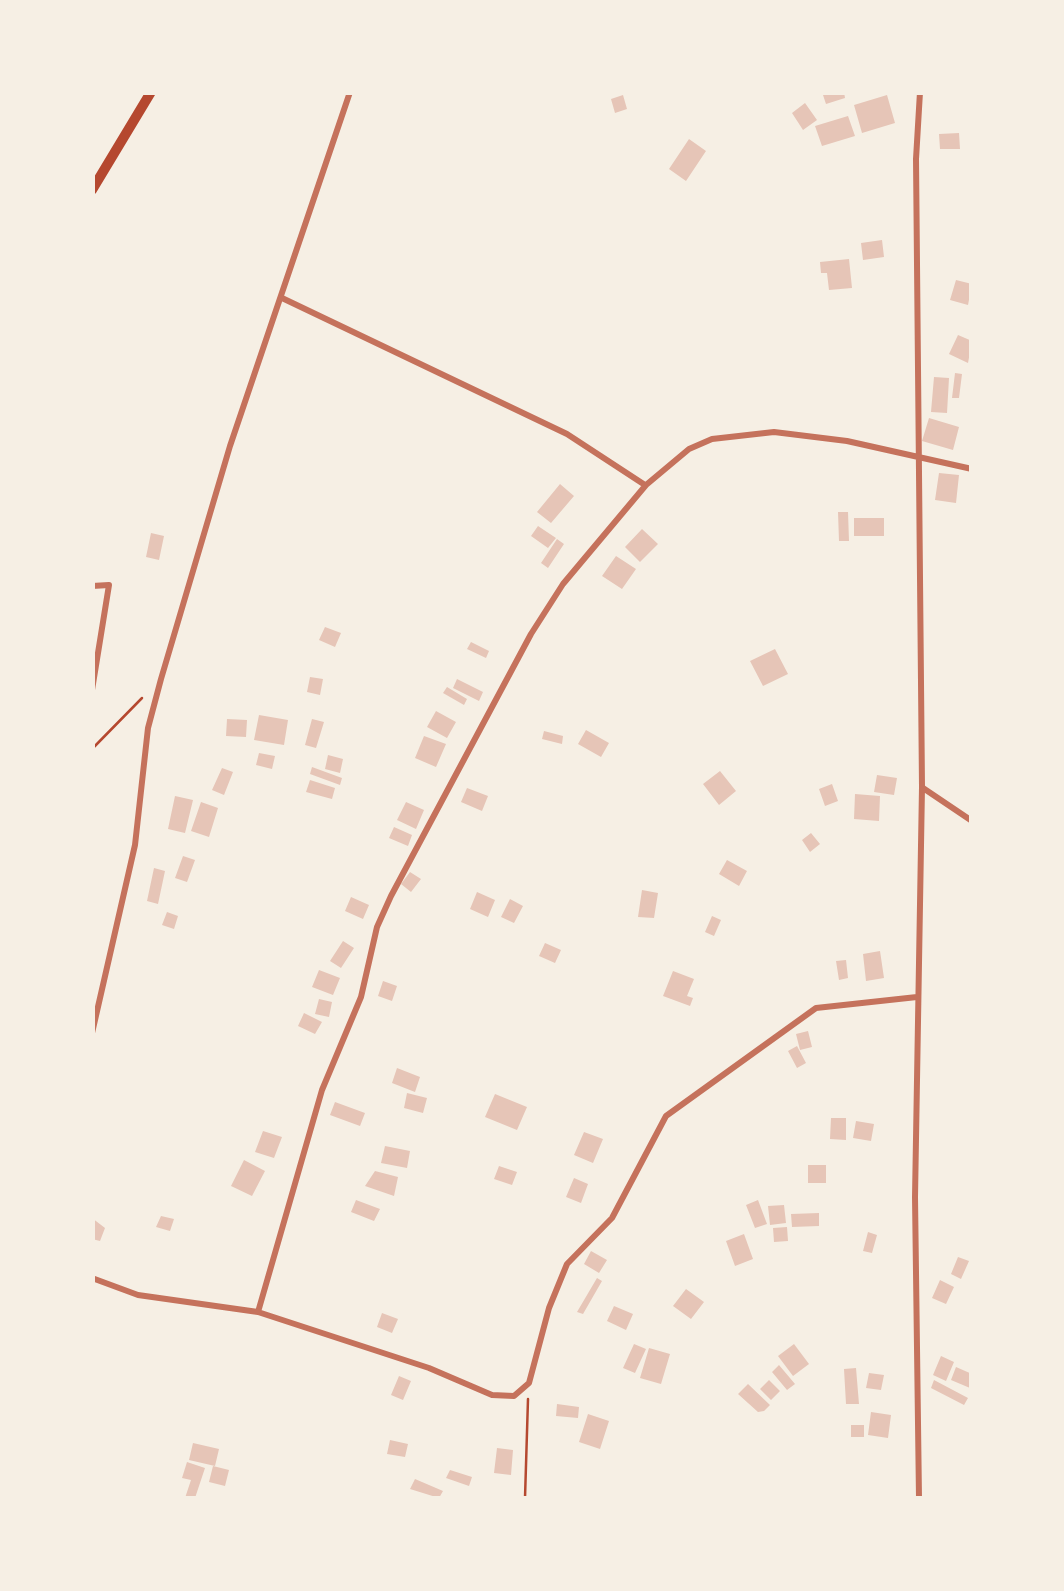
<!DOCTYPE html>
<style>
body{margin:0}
#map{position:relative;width:1064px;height:1591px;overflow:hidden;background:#f6efe4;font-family:Commissioner,sans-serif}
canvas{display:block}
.frame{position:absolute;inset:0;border:95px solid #f6efe4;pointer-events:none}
</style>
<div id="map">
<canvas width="1064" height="1591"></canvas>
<div class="frame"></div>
</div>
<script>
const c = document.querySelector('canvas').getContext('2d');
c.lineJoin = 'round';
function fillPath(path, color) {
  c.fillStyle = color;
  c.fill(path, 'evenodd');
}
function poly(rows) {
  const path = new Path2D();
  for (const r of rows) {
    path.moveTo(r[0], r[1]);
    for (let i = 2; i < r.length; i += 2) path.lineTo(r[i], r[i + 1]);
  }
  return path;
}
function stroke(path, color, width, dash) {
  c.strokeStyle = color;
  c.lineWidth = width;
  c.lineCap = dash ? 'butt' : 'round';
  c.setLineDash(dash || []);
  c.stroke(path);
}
fillPath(poly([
 [822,92,844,92,845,98,826,104],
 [623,95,627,109,615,113,611,99],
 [887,95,895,123,862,133,854,105],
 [805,103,817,120,803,130,792,113],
 [848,116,855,136,822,146,815,126],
 [959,133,960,149,940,149,939,134],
 [689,139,706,151,686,181,669,169],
 [882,240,884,257,863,260,861,243],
 [849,259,852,288,829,290,827,273,821,273,820,262],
 [956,280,972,284,968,305,950,300],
 [958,335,972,341,968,363,949,354],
 [955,373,962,374,959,398,952,398],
 [934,377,949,378,947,413,931,412],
 [929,418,959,427,953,450,922,441],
 [939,473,959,475,956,503,935,500],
 [560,484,574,496,551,523,537,512],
 [838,512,848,512,849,541,839,541],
 [854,518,884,518,884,536,854,536],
 [538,526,556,538,548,548,531,536],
 [642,529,658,544,640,562,625,547],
 [151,533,164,536,159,560,146,557],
 [557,539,564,544,548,568,541,563],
 [616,556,636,569,622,589,602,576],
 [325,627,341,633,335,647,319,640],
 [471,642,489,651,486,658,467,649],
 [775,649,788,674,763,686,750,661],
 [310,677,323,679,320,695,307,692],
 [457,679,483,692,479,701,453,688],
 [447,687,467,699,464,705,443,693],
 [436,711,456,722,447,738,427,727],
 [259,715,288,720,284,745,254,740],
 [227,719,247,720,246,737,226,736],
 [312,719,324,722,316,748,305,745],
 [586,730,609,743,601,757,578,744],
 [544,731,563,736,562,744,542,739],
 [424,736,446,744,436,767,415,758],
 [259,753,275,756,272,769,256,765],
 [328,755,343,759,340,773,325,769],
 [312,767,342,778,340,785,310,774],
 [222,768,233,772,224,795,212,790],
 [720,771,736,791,719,805,703,784],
 [877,775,897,778,894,795,874,792],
 [310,780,335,788,332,799,306,792],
 [832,784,838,801,825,806,819,789],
 [467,788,488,796,482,811,461,802],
 [855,794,880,796,879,821,854,819],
 [175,796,193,800,185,833,168,829],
 [201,802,218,808,209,837,191,831],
 [406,802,424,810,416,829,397,820],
 [394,827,412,835,408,846,389,838],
 [811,833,820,844,810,852,802,840],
 [183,856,195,860,187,882,175,878],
 [727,860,747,871,739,886,719,874],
 [154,868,165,871,158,904,147,901],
 [410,872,421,879,411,892,401,884],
 [642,890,658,893,654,918,638,917],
 [477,892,495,900,488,917,470,909],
 [351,897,369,905,363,919,345,911],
 [510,899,523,906,514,923,501,917],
 [167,912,178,916,174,929,162,925],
 [712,916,721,920,714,936,705,932],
 [343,941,354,948,341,968,330,961],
 [545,943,561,950,555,963,539,956],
 [880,951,884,978,866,981,863,954],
 [846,960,848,978,839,980,836,961],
 [319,970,340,978,333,995,312,987],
 [673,971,694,979,687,996,693,998,690,1006,663,996],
 [383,981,397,986,392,1001,378,996],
 [319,999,332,1002,329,1017,315,1014],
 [304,1013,322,1022,315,1034,298,1026],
 [808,1031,812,1047,800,1050,796,1034],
 [797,1046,806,1063,797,1068,788,1051],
 [397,1068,420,1077,415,1092,392,1083],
 [407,1093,427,1098,423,1113,404,1108],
 [495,1094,527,1107,517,1130,485,1117],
 [335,1102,365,1113,360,1126,330,1115],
 [831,1118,846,1118,846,1140,830,1139],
 [856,1121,874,1124,871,1141,853,1138],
 [263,1131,282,1137,274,1158,255,1152],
 [584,1132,603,1139,593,1163,574,1155],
 [385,1146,410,1151,407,1168,381,1163],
 [244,1160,265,1171,252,1196,231,1186],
 [808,1165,826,1165,826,1183,808,1183],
 [499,1166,517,1172,512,1185,494,1179],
 [375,1171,398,1177,394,1196,365,1186],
 [574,1178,588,1184,581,1203,566,1197],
 [356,1200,380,1209,374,1221,351,1212],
 [758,1200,767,1224,755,1228,746,1205],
 [784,1205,786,1223,770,1225,768,1206],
 [819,1213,819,1226,792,1227,791,1214],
 [161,1216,174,1219,170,1231,156,1227],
 [92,1218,105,1228,100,1241,92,1239],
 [787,1227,788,1241,774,1242,773,1228],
 [868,1232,877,1235,872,1253,863,1251],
 [744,1234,753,1259,735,1266,726,1241],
 [591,1251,607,1260,599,1273,584,1264],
 [958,1257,969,1261,961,1279,951,1274],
 [597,1278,602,1281,583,1314,577,1312],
 [940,1280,954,1287,946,1304,932,1298],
 [686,1289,704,1302,691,1319,673,1306],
 [614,1306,633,1314,626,1330,607,1321],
 [382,1313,398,1319,392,1333,377,1327],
 [634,1344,646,1349,635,1373,623,1368],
 [794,1344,809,1364,793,1376,778,1356],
 [649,1348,670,1354,661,1384,640,1378],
 [941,1356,954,1362,946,1381,933,1375],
 [779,1365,795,1384,787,1390,772,1372],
 [956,1367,972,1374,970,1388,951,1380],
 [856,1368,859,1404,846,1404,844,1369],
 [869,1373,884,1375,881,1390,866,1388],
 [399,1376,411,1381,403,1400,391,1395],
 [769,1380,780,1391,771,1400,760,1389],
 [934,1380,968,1398,964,1405,931,1388],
 [748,1384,770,1405,764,1411,758,1412,738,1394],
 [557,1404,579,1407,578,1418,556,1416],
 [871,1412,891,1415,888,1438,868,1435],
 [588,1414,609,1421,600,1449,579,1442],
 [851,1425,864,1425,864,1437,851,1437],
 [390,1440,408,1444,405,1457,387,1454],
 [193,1443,219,1449,215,1466,189,1460],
 [497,1448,513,1450,511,1475,494,1473],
 [187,1462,205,1468,195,1498,185,1498,191,1480,182,1478],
 [213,1466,229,1470,225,1486,209,1482],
 [450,1470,472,1477,469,1486,446,1478],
 [415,1479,443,1491,439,1498,410,1489]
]), '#e6c5b7');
stroke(poly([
 [92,749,142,698],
 [525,1498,528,1399]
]), '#b5482f', 2.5);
stroke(poly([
 [282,298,567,434,645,485],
 [92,586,109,585,92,690],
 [923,788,972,821],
 [92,1033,135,845,148,728,161,679,230,446,350,92],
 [92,1278,138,1295,258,1312,429,1368,492,1395,514,1396,529,1383,549,1308,567,1264,612,1218,666,1116,816,1008,917,997],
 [258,1312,322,1090,361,997,377,927,391,896,531,634,563,584,646,485,689,449,712,439,774,432,847,441,972,469],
 [919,1498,915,1197,922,787,916,159,920,92]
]), '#c5725c', 6);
stroke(poly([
 [92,190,151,92]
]), '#b5482f', 10);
</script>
